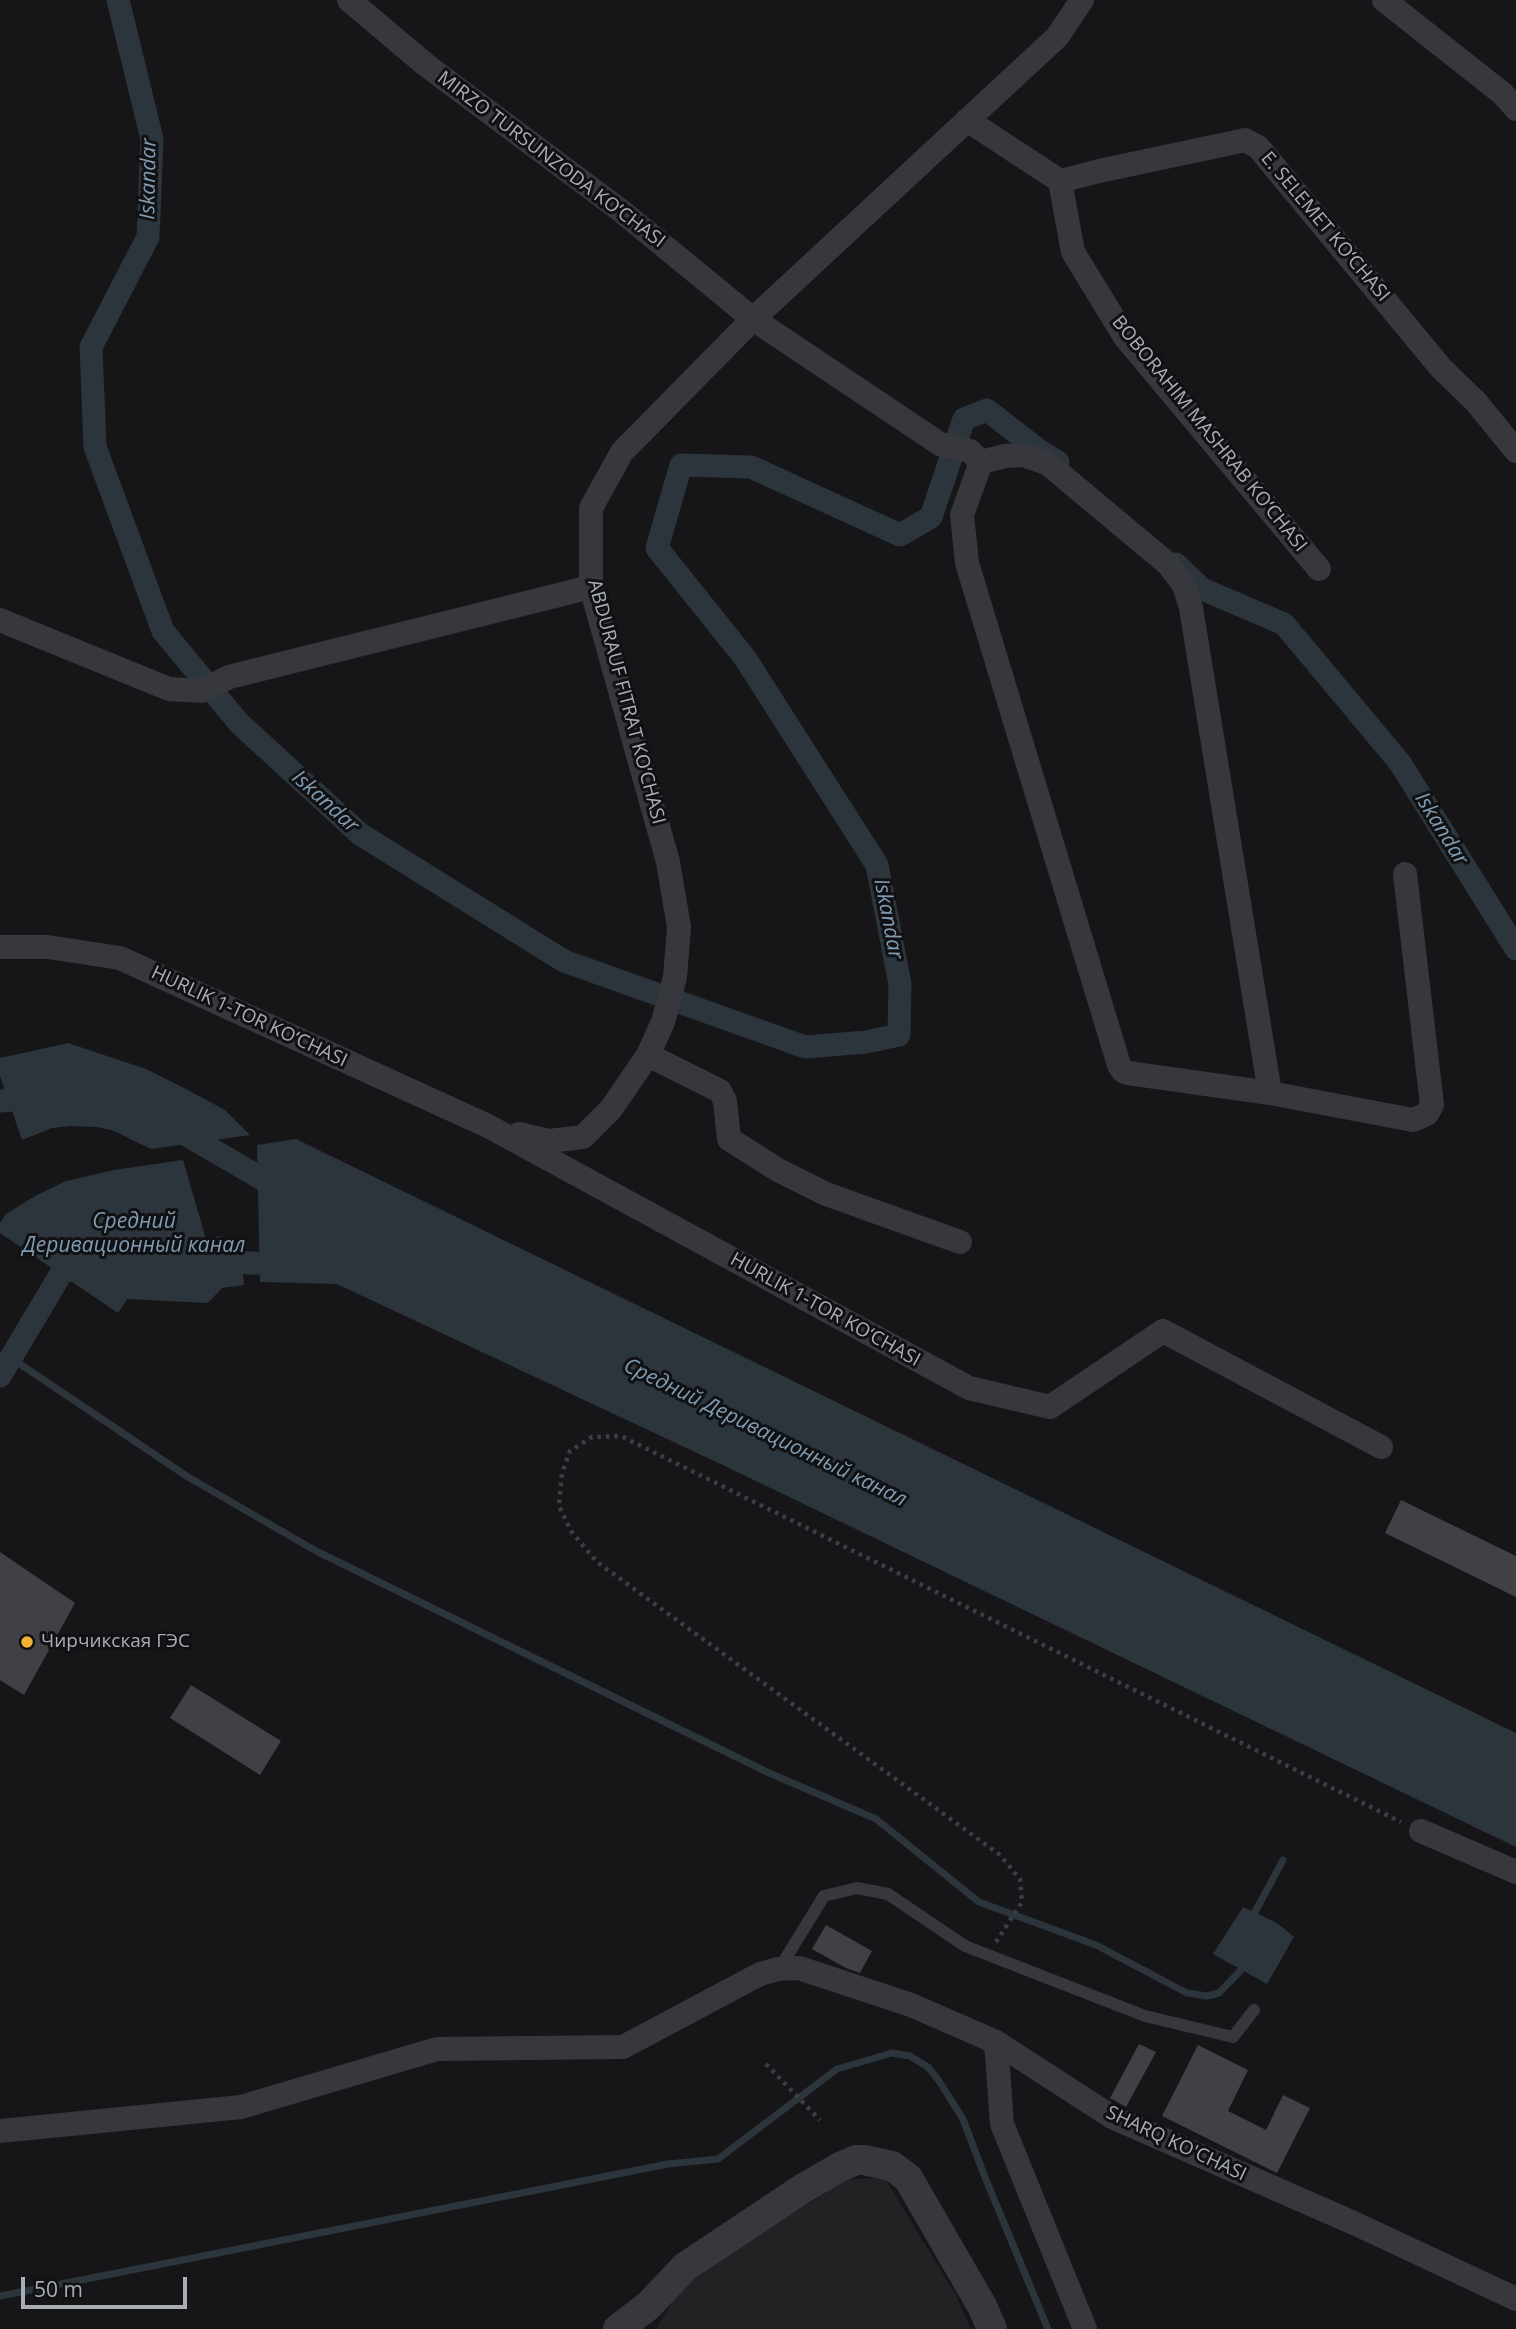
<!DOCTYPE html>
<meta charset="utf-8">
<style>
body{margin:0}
#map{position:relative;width:1516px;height:2329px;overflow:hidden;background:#161618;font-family:"Open Sans",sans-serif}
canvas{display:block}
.scale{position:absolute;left:21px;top:2277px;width:166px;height:32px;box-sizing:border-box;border:4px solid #a8adb8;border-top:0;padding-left:9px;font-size:21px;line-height:24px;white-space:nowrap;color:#a8adb8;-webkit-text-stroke:5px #111113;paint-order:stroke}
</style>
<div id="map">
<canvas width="1516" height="2329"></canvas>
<div class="scale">50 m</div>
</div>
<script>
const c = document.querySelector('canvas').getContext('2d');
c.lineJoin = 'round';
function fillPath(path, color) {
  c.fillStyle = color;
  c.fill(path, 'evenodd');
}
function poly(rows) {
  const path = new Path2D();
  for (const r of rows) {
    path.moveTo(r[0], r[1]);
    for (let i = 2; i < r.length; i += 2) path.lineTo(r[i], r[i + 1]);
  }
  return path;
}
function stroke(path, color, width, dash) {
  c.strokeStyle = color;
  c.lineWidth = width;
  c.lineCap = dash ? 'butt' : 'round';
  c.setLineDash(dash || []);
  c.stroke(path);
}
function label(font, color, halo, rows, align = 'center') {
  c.font = font + ' "Open Sans",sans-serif';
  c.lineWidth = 6;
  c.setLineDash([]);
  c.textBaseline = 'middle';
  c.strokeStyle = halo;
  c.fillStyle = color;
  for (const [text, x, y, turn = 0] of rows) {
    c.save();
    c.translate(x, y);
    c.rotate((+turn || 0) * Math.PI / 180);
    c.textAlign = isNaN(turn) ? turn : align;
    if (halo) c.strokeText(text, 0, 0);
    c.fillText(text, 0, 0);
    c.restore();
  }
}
fillPath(poly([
 [884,2177,956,2295,971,2329,656,2329,680,2289,785,2218,847,2180]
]), '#222225');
fillPath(poly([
 [68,1043,146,1069,186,1089,225,1110,250,1135,151,1149,114,1131,97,1127,70,1126,52,1128,22,1140,0,1076,0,1058],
 [296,1139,1516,1733,1516,1847,729,1468,337,1284,260,1282,257,1145],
 [183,1160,206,1239,221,1236,241,1253,244,1285,222,1288,208,1303,127,1299,118,1313,0,1233,0,1223,6,1214,35,1196,66,1181,114,1170],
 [1243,1907,1277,1923,1294,1937,1267,1984,1213,1954]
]), '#2c353c');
stroke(poly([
 [11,1358,188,1477,316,1551,767,1772,876,1819,979,1902,1096,1945,1187,1993,1207,1996,1219,1993,1241,1970,1243,1961],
 [1253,1922,1255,1912,1283,1860],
 [0,2296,668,2164,718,2159,837,2069,892,2053,910,2056,928,2067,939,2081,963,2119,984,2175,1048,2329]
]), '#2c353c', 7);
stroke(poly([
 [118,0,152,139,148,237,91,347,95,447,163,631,239,723,360,834,564,961,805,1047,866,1042,899,1035,900,984,877,865,745,658,657,548,681,465,751,467,900,535,931,517,964,419,987,410,1040,451,1058,462],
 [1176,564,1202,589,1284,624,1400,763,1516,949],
 [0,1101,40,1098],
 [173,1127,283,1191],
 [213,1262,290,1264],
 [0,1376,62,1272,89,1267]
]), '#2c353c', 23);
fillPath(poly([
 [1401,1500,1516,1556,1516,1597,1385,1533],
 [0,1552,75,1603,24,1695,0,1680],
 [191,1685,281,1741,260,1775,170,1718],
 [826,1925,872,1951,860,1973,846,1968,812,1949],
 [1139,2044,1156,2052,1126,2107,1110,2098],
 [1198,2045,1248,2070,1228,2111,1266,2130,1283,2095,1310,2108,1277,2173,1162,2116]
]), '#404145');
stroke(poly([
 [996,1942,1022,1902,1020,1879,1000,1855,597,1562,571,1531,559,1506,562,1473,570,1451,592,1437,621,1436,1401,1822],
 [766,2064,820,2120]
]), '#3d3f44', 4.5, [3.5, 5]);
stroke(poly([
 [779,1969,824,1896,857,1888,888,1894,965,1946,1145,2016,1233,2037,1254,2010]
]), '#37383d', 12);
stroke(poly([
 [349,0,426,65,620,210,753,319,940,444,970,451,981,462,962,515,967,563,1119,1065,1123,1071,1128,1073,1270,1093,1413,1120,1427,1114,1432,1105,1405,874],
 [1384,0,1503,94,1516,109],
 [967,120,1060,181,1099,171,1236,142,1245,140,1258,147,1441,368,1476,402,1516,451],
 [1060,181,1073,252,1125,337,1319,569],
 [981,462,1005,456,1023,455,1047,463,1168,564,1184,585,1191,608,1270,1093],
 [0,620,169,689,202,691,229,677,591,587],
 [0,947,48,947,120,958,488,1126,969,1388,1050,1407,1163,1331,1381,1447],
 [648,1055,720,1091,725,1101,729,1139,778,1170,826,1194,960,1242],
 [519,1134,549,1141,583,1137,611,1109,648,1055,663,1022,675,977,679,927,668,862,591,587,591,508,622,452,753,319,1057,37,1082,0],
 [1421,1831,1516,1872],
 [996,2042,1002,2124,1085,2329],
 [0,2131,241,2107,437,2049,623,2047,760,1974,778,1969,799,1968,911,2005,996,2042,1112,2117,1356,2224,1516,2299]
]), '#37383d', 24);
stroke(poly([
 [618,2329,648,2306,685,2267,802,2189,840,2167,856,2160,864,2160,892,2166,908,2178,982,2306,992,2329]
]), '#37383d', 30);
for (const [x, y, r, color] of [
 [27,1642,7,"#f2b134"]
]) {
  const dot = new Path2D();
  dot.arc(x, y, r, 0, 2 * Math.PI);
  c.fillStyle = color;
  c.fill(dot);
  stroke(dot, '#111113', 2.5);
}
label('19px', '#a8adb8', '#111113', [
 ["MIRZO TURSUNZODA KO‘CHASI",551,160,37],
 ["E. SELEMET KO‘CHASI",1325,227,50],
 ["BOBORAHIM MASHRAB KO‘CHASI",1209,434,51],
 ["ABDURAUF FITRAT KO‘CHASI",626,702,75],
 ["HURLIK 1-TOR KO‘CHASI",249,1017,25],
 ["HURLIK 1-TOR KO‘CHASI",825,1310,29],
 ["SHARQ KO'CHASI",1176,2144,25]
]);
label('19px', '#a8adb8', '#111113', [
 ["Чирчикская ГЭС",41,1642]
], 'left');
label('italic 21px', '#7f9bb3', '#111113', [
 ["Iskandar",149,179,-89],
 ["Iskandar",325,802,42],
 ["Iskandar",1441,829,58],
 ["Iskandar",888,919,79],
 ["Средний",134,1222],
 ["Деривационный канал",134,1246],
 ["Средний Деривационный канал",765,1433,26]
]);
</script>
